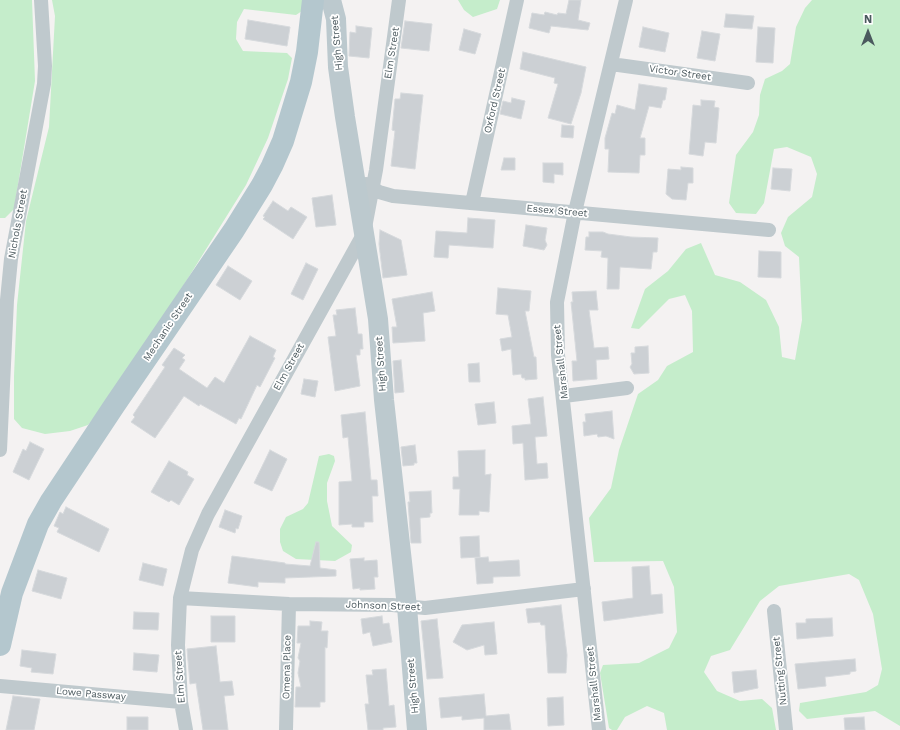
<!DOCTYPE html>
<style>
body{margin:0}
#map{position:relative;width:900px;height:730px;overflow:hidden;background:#f4f2f2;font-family:"Work Sans",sans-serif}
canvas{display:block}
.north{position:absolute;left:848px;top:12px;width:40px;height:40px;-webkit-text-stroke:3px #fff;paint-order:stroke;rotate:0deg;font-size:11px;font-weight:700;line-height:16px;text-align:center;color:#4b595e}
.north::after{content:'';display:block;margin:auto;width:14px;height:18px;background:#4b595e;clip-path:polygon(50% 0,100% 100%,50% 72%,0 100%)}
</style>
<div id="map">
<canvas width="900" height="730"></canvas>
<div class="north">N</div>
</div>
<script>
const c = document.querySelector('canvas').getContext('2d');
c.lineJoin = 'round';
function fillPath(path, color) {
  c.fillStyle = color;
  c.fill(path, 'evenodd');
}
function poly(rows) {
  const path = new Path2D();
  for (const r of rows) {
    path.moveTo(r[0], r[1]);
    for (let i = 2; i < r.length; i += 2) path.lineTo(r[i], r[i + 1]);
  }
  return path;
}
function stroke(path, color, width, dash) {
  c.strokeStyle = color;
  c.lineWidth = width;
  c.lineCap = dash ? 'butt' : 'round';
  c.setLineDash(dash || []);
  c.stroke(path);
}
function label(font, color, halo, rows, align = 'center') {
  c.font = font + ' "Work Sans",sans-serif';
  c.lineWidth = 3.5;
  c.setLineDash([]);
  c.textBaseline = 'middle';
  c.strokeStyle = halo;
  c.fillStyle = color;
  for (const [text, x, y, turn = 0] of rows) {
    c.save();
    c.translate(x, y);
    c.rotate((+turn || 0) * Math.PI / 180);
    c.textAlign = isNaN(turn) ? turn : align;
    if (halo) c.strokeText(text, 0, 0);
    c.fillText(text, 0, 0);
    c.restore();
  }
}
fillPath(poly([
 [0,0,32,0,35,81,14,209,5,218,0,218],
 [52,0,304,0,302,11,296,15,244,9,237,22,236,39,243,51,287,53,292,58,288,79,268,138,246,185,185,283,102,408,88,425,70,431,45,434,22,428,14,419,14,376,17,305,26,221,49,127,55,16],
 [458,0,500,0,497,9,473,17,464,10],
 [812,0,900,0,900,726,875,711,807,719,799,711,800,703,866,692,878,685,882,669,873,614,859,580,849,574,779,586,760,601,730,650,711,656,704,672,717,691,740,701,762,699,772,708,776,730,667,730,664,713,647,706,625,717,617,730,612,730,609,728,600,673,603,665,639,663,669,648,677,632,674,587,663,561,594,562,589,518,611,488,619,450,638,394,658,380,667,366,693,352,692,311,685,295,669,299,639,329,631,328,645,289,668,271,686,249,701,243,715,275,740,282,766,300,779,327,782,357,795,360,802,320,799,257,785,246,781,233,788,217,812,197,817,174,811,157,787,147,774,149,764,203,756,214,736,213,729,203,736,155,753,132,759,115,760,95,765,79,782,71,790,64,796,27,805,8],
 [329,454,334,456,335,461,327,483,327,501,332,526,352,545,351,552,335,561,296,559,283,551,280,542,280,529,286,517,303,509,308,503,319,456]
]), '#c5edcb');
const building = poly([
 [569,0,581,0,578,20,590,23,588,30,551,26,549,33,529,28,532,13,544,15,545,12,557,15,558,13,566,14,569,0],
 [726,14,754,16,752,29,724,27,726,14],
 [248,20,290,27,287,46,245,39,248,20],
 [405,21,432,24,429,51,401,48,405,21],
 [356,26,372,28,369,58,349,56,350,32,356,33,356,26],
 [643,27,669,33,665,52,639,47,643,27],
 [758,27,775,28,773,63,756,62,758,27],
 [464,29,481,34,475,54,459,50,464,29],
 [702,31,720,34,715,61,697,58,702,31],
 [523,52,586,67,581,93,571,124,548,118,558,84,554,83,555,78,520,69,523,52],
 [639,84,667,88,665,100,663,100,661,108,649,106,640,138,645,138,645,155,640,155,639,173,608,172,609,149,605,149,605,138,612,113,615,114,617,105,635,110,639,84],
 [401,93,423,95,415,169,391,166,395,131,392,130,395,99,400,99,401,93],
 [512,98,525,101,521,119,500,114,503,101,511,103,512,98],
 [701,100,715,101,714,107,719,108,716,143,705,142,703,156,689,154,693,105,701,106,701,100],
 [562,125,574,126,573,138,561,137,562,125],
 [504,158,515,158,515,170,501,170,504,158],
 [543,163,563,163,563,175,554,174,554,183,543,182,543,163],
 [681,167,693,168,693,183,688,183,686,200,672,199,666,194,668,169,681,170,681,167],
 [773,168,792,169,790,191,771,189,773,168],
 [332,195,336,225,316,227,312,198,332,195],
 [273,201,288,211,291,207,307,217,293,239,263,219,265,217,263,216,273,201],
 [468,218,495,220,493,248,449,245,448,258,434,257,436,231,467,233,468,218],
 [526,225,547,228,545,240,547,245,544,250,523,246,526,225],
 [380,230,401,240,407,275,383,278,379,244,380,230],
 [589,232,603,232,608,234,631,237,658,238,657,252,653,252,651,269,620,267,619,289,607,289,608,258,601,257,602,251,585,250,586,237,589,237,589,232],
 [759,251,781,252,781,278,758,277,759,251],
 [306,263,318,269,303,300,291,294,306,263],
 [228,266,252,281,240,300,216,285,228,266],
 [498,288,531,291,529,311,525,311,534,357,536,357,537,379,525,380,525,378,522,378,521,374,513,375,511,349,502,351,500,339,512,337,508,315,496,314,498,288],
 [596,291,598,310,589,310,594,348,608,347,609,359,596,360,597,379,573,381,572,361,577,361,571,302,573,302,572,292,596,291],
 [432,292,435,311,423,313,425,341,393,343,392,327,397,327,392,299,432,292],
 [355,308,358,334,362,334,363,349,360,349,360,355,356,355,360,386,335,391,328,337,336,336,333,315,337,315,336,310,355,308],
 [250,336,276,350,273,357,275,358,260,387,257,385,241,419,239,418,236,424,200,404,199,406,184,396,155,438,131,422,135,417,133,415,165,367,162,365,174,348,185,355,182,358,185,360,179,369,207,388,215,377,224,383,250,336],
 [648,346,649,373,634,374,630,367,632,364,631,353,635,353,635,347,648,346],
 [401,360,404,392,395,393,393,361,401,360],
 [479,363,480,382,469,382,468,364,479,363],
 [304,379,318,381,315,397,301,394,304,379],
 [543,397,547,436,535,437,537,464,547,463,548,478,525,480,523,443,513,444,512,426,531,424,528,399,543,397],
 [494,402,496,423,478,425,475,404,494,402],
 [612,411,614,439,606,436,598,437,597,434,584,436,583,422,586,422,585,414,612,411],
 [365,412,371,480,377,480,378,496,372,496,373,522,364,522,364,527,352,527,352,524,339,525,339,482,352,481,348,437,343,438,341,415,365,412],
 [30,442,44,449,29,480,13,472,23,449,26,451,30,442],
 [415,445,417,463,414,463,414,465,403,466,401,447,415,445],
 [270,450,287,459,272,491,254,483,270,450],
 [485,450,485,475,491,474,489,512,479,511,479,515,459,515,460,489,453,489,453,477,459,477,458,451,485,450],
 [169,461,188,472,187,475,194,479,179,505,171,500,169,502,151,492,169,461],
 [431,491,432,513,430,513,430,517,420,518,421,543,411,543,408,502,410,502,409,492,431,491],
 [66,507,109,529,99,552,57,532,59,528,54,526,60,512,63,514,66,507],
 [225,510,242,516,238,529,236,528,235,533,219,527,225,510],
 [479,536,480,557,461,558,460,537,479,536],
 [316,542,319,542,320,568,336,570,336,576,285,578,285,583,258,582,258,587,228,583,232,556,285,563,285,564,310,566,316,542],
 [488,557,489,562,519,560,520,576,493,577,493,583,477,584,475,558,488,557],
 [364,558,364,561,377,560,378,577,374,577,375,589,360,590,360,588,353,589,350,559,364,558],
 [143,563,167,569,163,586,139,580,143,563],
 [649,566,651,595,662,594,663,613,604,621,602,602,633,598,632,567,649,566],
 [38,570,67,578,61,599,32,591,38,570],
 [561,605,567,655,566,673,548,673,545,625,541,625,540,622,528,623,526,609,561,605],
 [134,612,159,613,158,630,133,629,134,612],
 [211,616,235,616,235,642,211,642,211,616],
 [382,616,383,624,389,623,392,642,373,646,370,632,363,634,361,619,382,616],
 [832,618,833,636,797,639,796,623,806,623,806,619,832,618],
 [437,619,443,678,427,679,421,621,437,619],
 [310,621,322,622,321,631,328,631,327,648,325,647,325,702,320,702,320,707,295,707,296,687,301,687,298,673,300,661,298,658,301,643,297,643,298,626,310,626,310,621],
 [494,622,497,654,485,655,484,645,467,650,453,642,462,625,494,622],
 [216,646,220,682,232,681,234,695,224,696,228,730,203,730,196,683,190,684,187,649,216,646],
 [22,650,56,654,53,674,31,672,32,668,20,666,22,650],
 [134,653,159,655,157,672,133,670,134,653],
 [855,659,856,671,850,672,850,674,825,677,826,686,798,689,795,664,855,659],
 [386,669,389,706,394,705,396,727,383,728,383,730,368,730,365,704,369,704,366,675,373,675,372,670,386,669],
 [756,670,758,688,734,693,732,672,756,670],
 [484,694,486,716,509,714,511,730,484,730,484,718,462,720,462,716,441,718,439,698,484,694],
 [13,696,40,699,34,730,6,730,13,696],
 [563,697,564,725,548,726,547,698,563,697],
 [127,717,148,717,148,730,127,730,127,717],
 [864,717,865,730,845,730,844,718,864,717]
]);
fillPath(building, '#ccd0d4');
stroke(building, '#d6d9dc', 1);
stroke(poly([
 [611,64,748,83],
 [366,184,379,192,393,196,769,230],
 [472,203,517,0],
 [564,396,627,388],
 [0,450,7,300,11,259,44,84,45,66,41,0],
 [180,598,289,604,392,605,425,608,584,589],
 [774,611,786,730],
 [0,686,181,702],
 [186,730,181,702,178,645,180,598,192,550,208,514,364,233,376,170,399,0],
 [286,730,289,604],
 [599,730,558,355,557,302,575,212,626,0]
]), '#bfc9cd', 14);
stroke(poly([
 [331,0,336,19,338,67,345,117,378,319,384,400,407,607,417,730]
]), '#bcc9ce', 20);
stroke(poly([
 [0,645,12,593,38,524,51,501,114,406,234,230,262,185,272,166,283,141,301,82,307,52,313,0]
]), '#b4c7ce', 22);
label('10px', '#4b595e', '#fff', [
 ["High Street",337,43,-95],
 ["Elm Street",392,53,-81],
 ["Victor Street",680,73,8],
 ["Oxford Street",495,101,-77],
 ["Essex Street",557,211,5],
 ["Nichols Street",18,224,-80],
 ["Mechanic Street",168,327,-56],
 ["Marshall Street",561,362,-96],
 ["High Street",381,364,-94],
 ["Elm Street",289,367,-61],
 ["Johnson Street",383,606,2],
 ["Omena Place",287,667,-89],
 ["Nutting Street",780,671,-96],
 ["Elm Street",180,677,-94],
 ["Marshall Street",594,684,-96],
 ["High Street",413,686,-95],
 ["Lowe Passway",91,694,5]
]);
</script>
